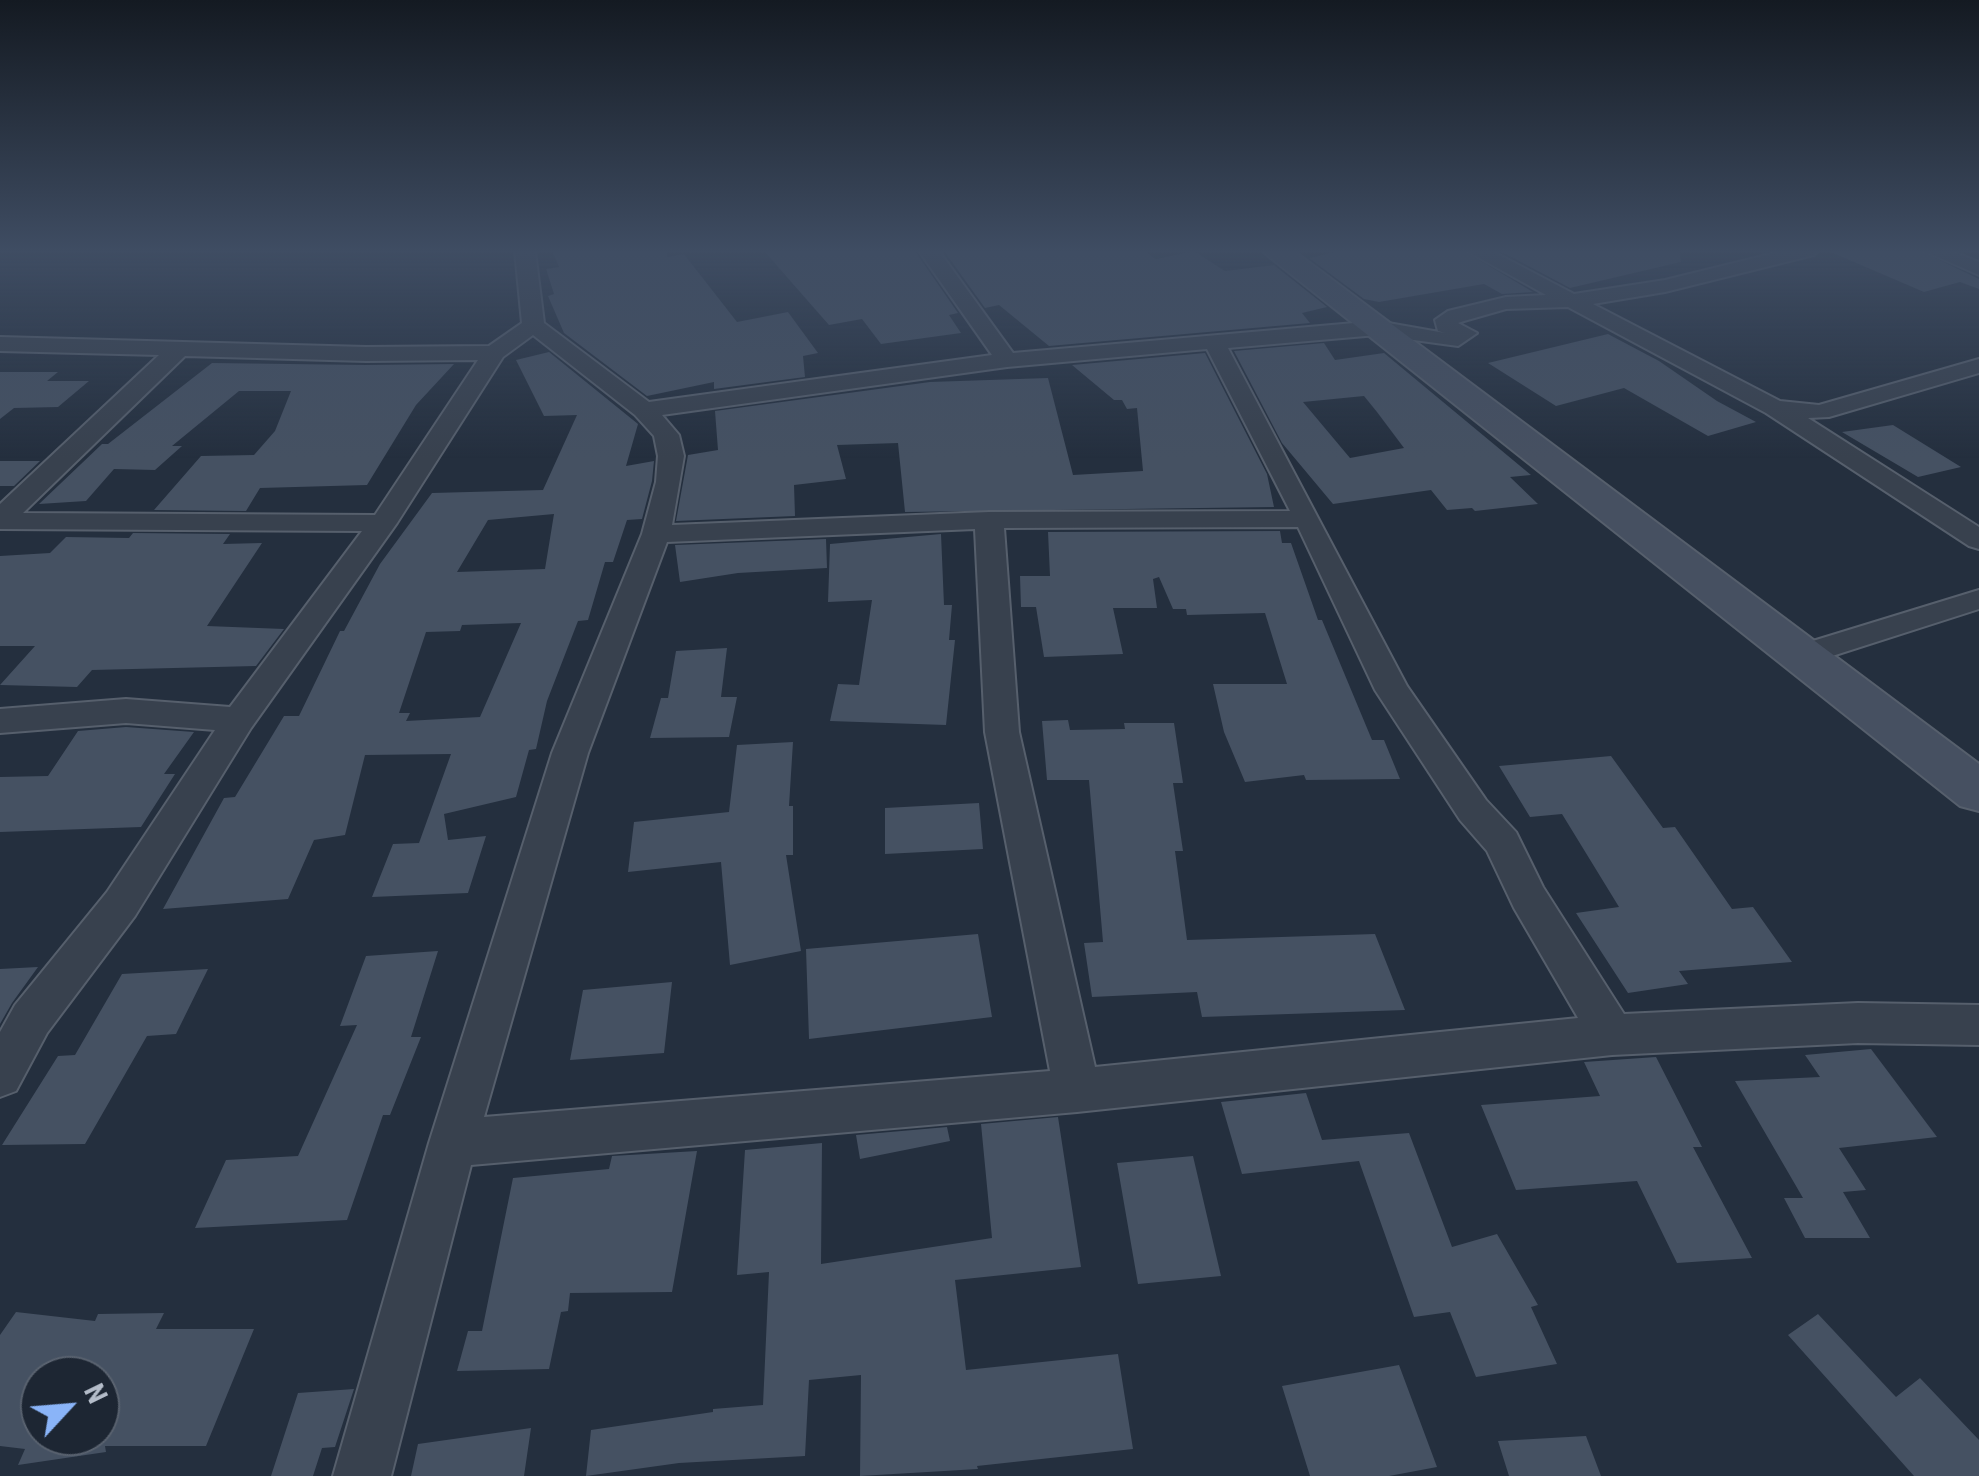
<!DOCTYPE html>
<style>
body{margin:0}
#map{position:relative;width:1979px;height:1476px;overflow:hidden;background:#242f3e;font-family:"Roboto Condensed",sans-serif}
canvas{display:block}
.north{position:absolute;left:20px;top:1356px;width:100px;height:100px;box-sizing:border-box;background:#1d2633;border:2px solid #59626f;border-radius:50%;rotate:64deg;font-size:28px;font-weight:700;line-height:40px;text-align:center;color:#b4bcc9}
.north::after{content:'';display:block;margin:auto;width:35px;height:45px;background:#8ab4f8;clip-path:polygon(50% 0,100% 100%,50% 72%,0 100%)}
</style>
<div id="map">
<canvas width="1979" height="1476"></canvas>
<div class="north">N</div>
</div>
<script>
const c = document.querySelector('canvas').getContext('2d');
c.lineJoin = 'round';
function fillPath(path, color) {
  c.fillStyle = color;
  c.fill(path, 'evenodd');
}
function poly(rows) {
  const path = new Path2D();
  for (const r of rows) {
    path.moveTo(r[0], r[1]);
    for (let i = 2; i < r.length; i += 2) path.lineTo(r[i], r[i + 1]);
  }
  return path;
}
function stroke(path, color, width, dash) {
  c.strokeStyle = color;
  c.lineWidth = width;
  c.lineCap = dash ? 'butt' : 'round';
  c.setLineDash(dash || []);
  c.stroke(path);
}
fillPath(poly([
 [552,251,667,251,667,257,684,254,737,322,788,312,818,353,803,356,805,377,714,389,714,382,647,396,564,333,548,296,554,294,546,269,559,267],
 [764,251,915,251,958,313,949,315,961,333,881,344,862,319,829,325],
 [944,251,1144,251,1156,259,1194,251,1225,271,1274,265,1327,307,1302,313,1310,323,1049,346,999,305,985,308],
 [1340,251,1464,251,1533,292,1502,294,1484,284,1379,302,1364,299,1309,258],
 [1500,251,1680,251,1681,262,1570,288],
 [1828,251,1921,251,1979,279,1979,289,1960,282,1924,292],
 [1608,334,1659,361,1717,401,1756,422,1708,436,1624,388,1556,406,1488,363],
 [1324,343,1335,360,1384,353,1531,475,1510,477,1538,504,1475,511,1472,508,1447,510,1431,490,1333,504,1282,443,1234,351],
 [1364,396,1377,412,1404,448,1350,458,1303,402],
 [549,352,638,424,626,466,654,461,652,481,642,519,627,520,613,562,605,562,588,620,578,621,547,701,536,749,529,750,516,797,444,814,448,840,486,836,468,893,372,897,393,844,419,843,451,754,365,755,345,835,314,840,288,899,163,909,224,798,235,797,284,716,299,716,340,631,344,631,380,564,432,493,543,490,577,415,544,416,516,360],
 [554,514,545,569,457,572,488,520],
 [521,623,480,717,406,721,410,713,399,713,426,632,460,631,462,625],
 [1205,353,1267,474,1274,507,905,512,898,443,837,445,846,479,794,485,795,516,676,521,688,455,718,450,715,411,930,382,1048,378,1073,475,1143,471,1137,408,1127,409,1122,400,1114,400,1072,365],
 [212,363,366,365,454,364,416,405,367,485,260,488,246,511,154,510,201,456,254,455,275,431,291,391,239,391,172,446,182,446,155,470,114,469,86,501,39,504,102,444,108,444],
 [0,372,58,372,47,381,89,381,58,407,14,408,0,419],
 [1893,425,1961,467,1918,477,1842,432],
 [0,461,40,461,14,486,0,486],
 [1280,531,1282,543,1291,543,1318,620,1322,620,1372,740,1384,740,1400,779,1306,780,1304,775,1245,782,1224,732,1213,684,1287,684,1265,613,1187,615,1186,609,1173,609,1159,577,1153,579,1157,608,1113,608,1123,654,1044,657,1036,607,1021,607,1020,576,1050,576,1048,532],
 [133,533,230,534,223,544,262,543,207,626,284,629,256,666,92,670,77,687,0,685,35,646,0,646,0,556,50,553,66,537,129,538],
 [941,534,944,605,952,605,949,640,955,640,946,725,830,721,838,684,859,685,872,600,828,602,830,544],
 [826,539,827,568,738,573,680,582,675,545],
 [727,648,721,697,737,697,729,737,650,738,661,698,668,698,676,651],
 [1068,720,1070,730,1125,729,1124,723,1174,723,1183,783,1173,783,1183,851,1175,851,1187,940,1375,934,1405,1010,1202,1017,1197,992,1092,997,1084,943,1103,942,1089,780,1047,780,1042,721],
 [126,727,194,732,164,774,175,774,141,827,0,832,0,777,48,776,78,731],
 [793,742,789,806,793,806,793,855,786,855,801,951,730,965,721,862,628,872,634,822,729,812,737,745],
 [1611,756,1663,828,1675,827,1732,909,1753,907,1792,962,1679,971,1688,984,1628,993,1576,913,1619,907,1562,814,1530,817,1499,766],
 [979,803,983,849,885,854,885,808],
 [978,934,992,1017,809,1039,806,949],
 [438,951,411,1037,421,1037,390,1115,383,1115,347,1220,195,1228,226,1160,298,1156,357,1025,340,1026,366,956],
 [38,967,12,1003,0,1024,0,969],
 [208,969,176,1034,147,1036,85,1144,2,1145,58,1056,75,1055,122,974],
 [672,982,664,1053,570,1060,583,990],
 [1871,1049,1937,1137,1839,1148,1866,1190,1843,1192,1870,1238,1805,1238,1784,1198,1803,1198,1735,1081,1820,1077,1805,1055],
 [1656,1057,1702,1147,1693,1147,1752,1258,1677,1263,1637,1181,1516,1190,1481,1105,1600,1096,1584,1062],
 [1306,1093,1322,1140,1409,1133,1452,1247,1497,1234,1538,1305,1531,1307,1557,1364,1476,1377,1450,1312,1414,1317,1359,1161,1242,1174,1221,1102],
 [1058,1117,1081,1267,955,1280,966,1370,1118,1354,1133,1449,977,1466,978,1469,860,1476,861,1375,809,1380,805,1456,679,1463,586,1476,591,1430,713,1412,713,1409,763,1405,769,1272,737,1275,745,1150,822,1143,821,1264,992,1238,981,1124],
 [947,1127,950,1141,860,1159,856,1135],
 [697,1151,672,1292,570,1293,568,1311,561,1312,549,1369,457,1371,468,1331,482,1331,513,1178,609,1169,612,1156],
 [1193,1156,1221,1276,1138,1284,1117,1163],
 [16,1312,95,1321,98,1314,164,1313,156,1329,254,1329,206,1446,105,1446,106,1452,18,1465,25,1449,0,1446,0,1335],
 [40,1376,100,1376,100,1436,40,1436],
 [1818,1314,1896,1397,1920,1378,1979,1440,1979,1476,1914,1476,1788,1335],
 [1399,1365,1437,1467,1389,1476,1310,1476,1282,1386],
 [354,1389,335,1447,322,1448,313,1476,271,1476,298,1393],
 [531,1428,524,1476,411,1476,418,1444],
 [1586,1436,1601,1476,1509,1476,1498,1441]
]), '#455162');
const street = poly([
 [515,251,535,251,544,323,649,402,992,355,919,251,939,251,1013,353,1377,321,1445,333,1438,331,1435,320,1448,311,1506,297,1546,295,1467,251,1492,251,1574,294,1665,280,1783,251,1817,251,1814,255,1665,292,1593,304,1780,401,1819,405,1979,359,1979,373,1829,417,1808,418,1979,527,1979,549,1969,546,1766,413,1568,307,1506,309,1464,321,1458,323,1477,333,1458,346,1377,335,1228,348,1407,686,1486,800,1516,832,1543,887,1624,1014,1858,1003,1979,1005,1979,1045,1858,1043,1612,1055,1077,1112,471,1165,391,1476,333,1476,429,1143,552,753,642,534,656,482,658,456,654,436,635,415,533,335,503,357,397,523,251,728,135,916,47,1033,16,1091,0,1097,0,1032,15,1005,107,892,215,730,126,723,0,733,0,709,126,699,230,707,362,531,0,529,0,504,159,355,0,351,0,337,366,347,489,346,522,323,515,251],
 [1207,349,1290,511,989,512,672,525,684,456,679,435,662,415,1007,367,1207,349],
 [185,356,366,361,478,360,375,515,23,513,185,356],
 [1298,527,1375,690,1460,820,1487,851,1514,908,1578,1018,1095,1067,1019,732,1004,528,1298,527],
 [975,529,985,732,1050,1071,484,1117,588,753,667,542,975,529],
 [1924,251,1951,251,1979,262,1979,275,1924,251],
 [1979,590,1979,609,1801,666,1790,662,1785,655,1790,648,1979,590]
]);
const secondary = poly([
 [1262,251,1294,251,1979,764,1979,811,1960,806,1262,251]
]);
stroke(street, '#565f6c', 4);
stroke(secondary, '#565f6c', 4);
fillPath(street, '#38414e');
fillPath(secondary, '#465061');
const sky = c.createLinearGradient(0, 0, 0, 458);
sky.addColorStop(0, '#141a22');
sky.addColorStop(0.55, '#3f4d63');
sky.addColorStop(1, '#3f4d6300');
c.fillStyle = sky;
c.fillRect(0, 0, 1979, 458);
</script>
